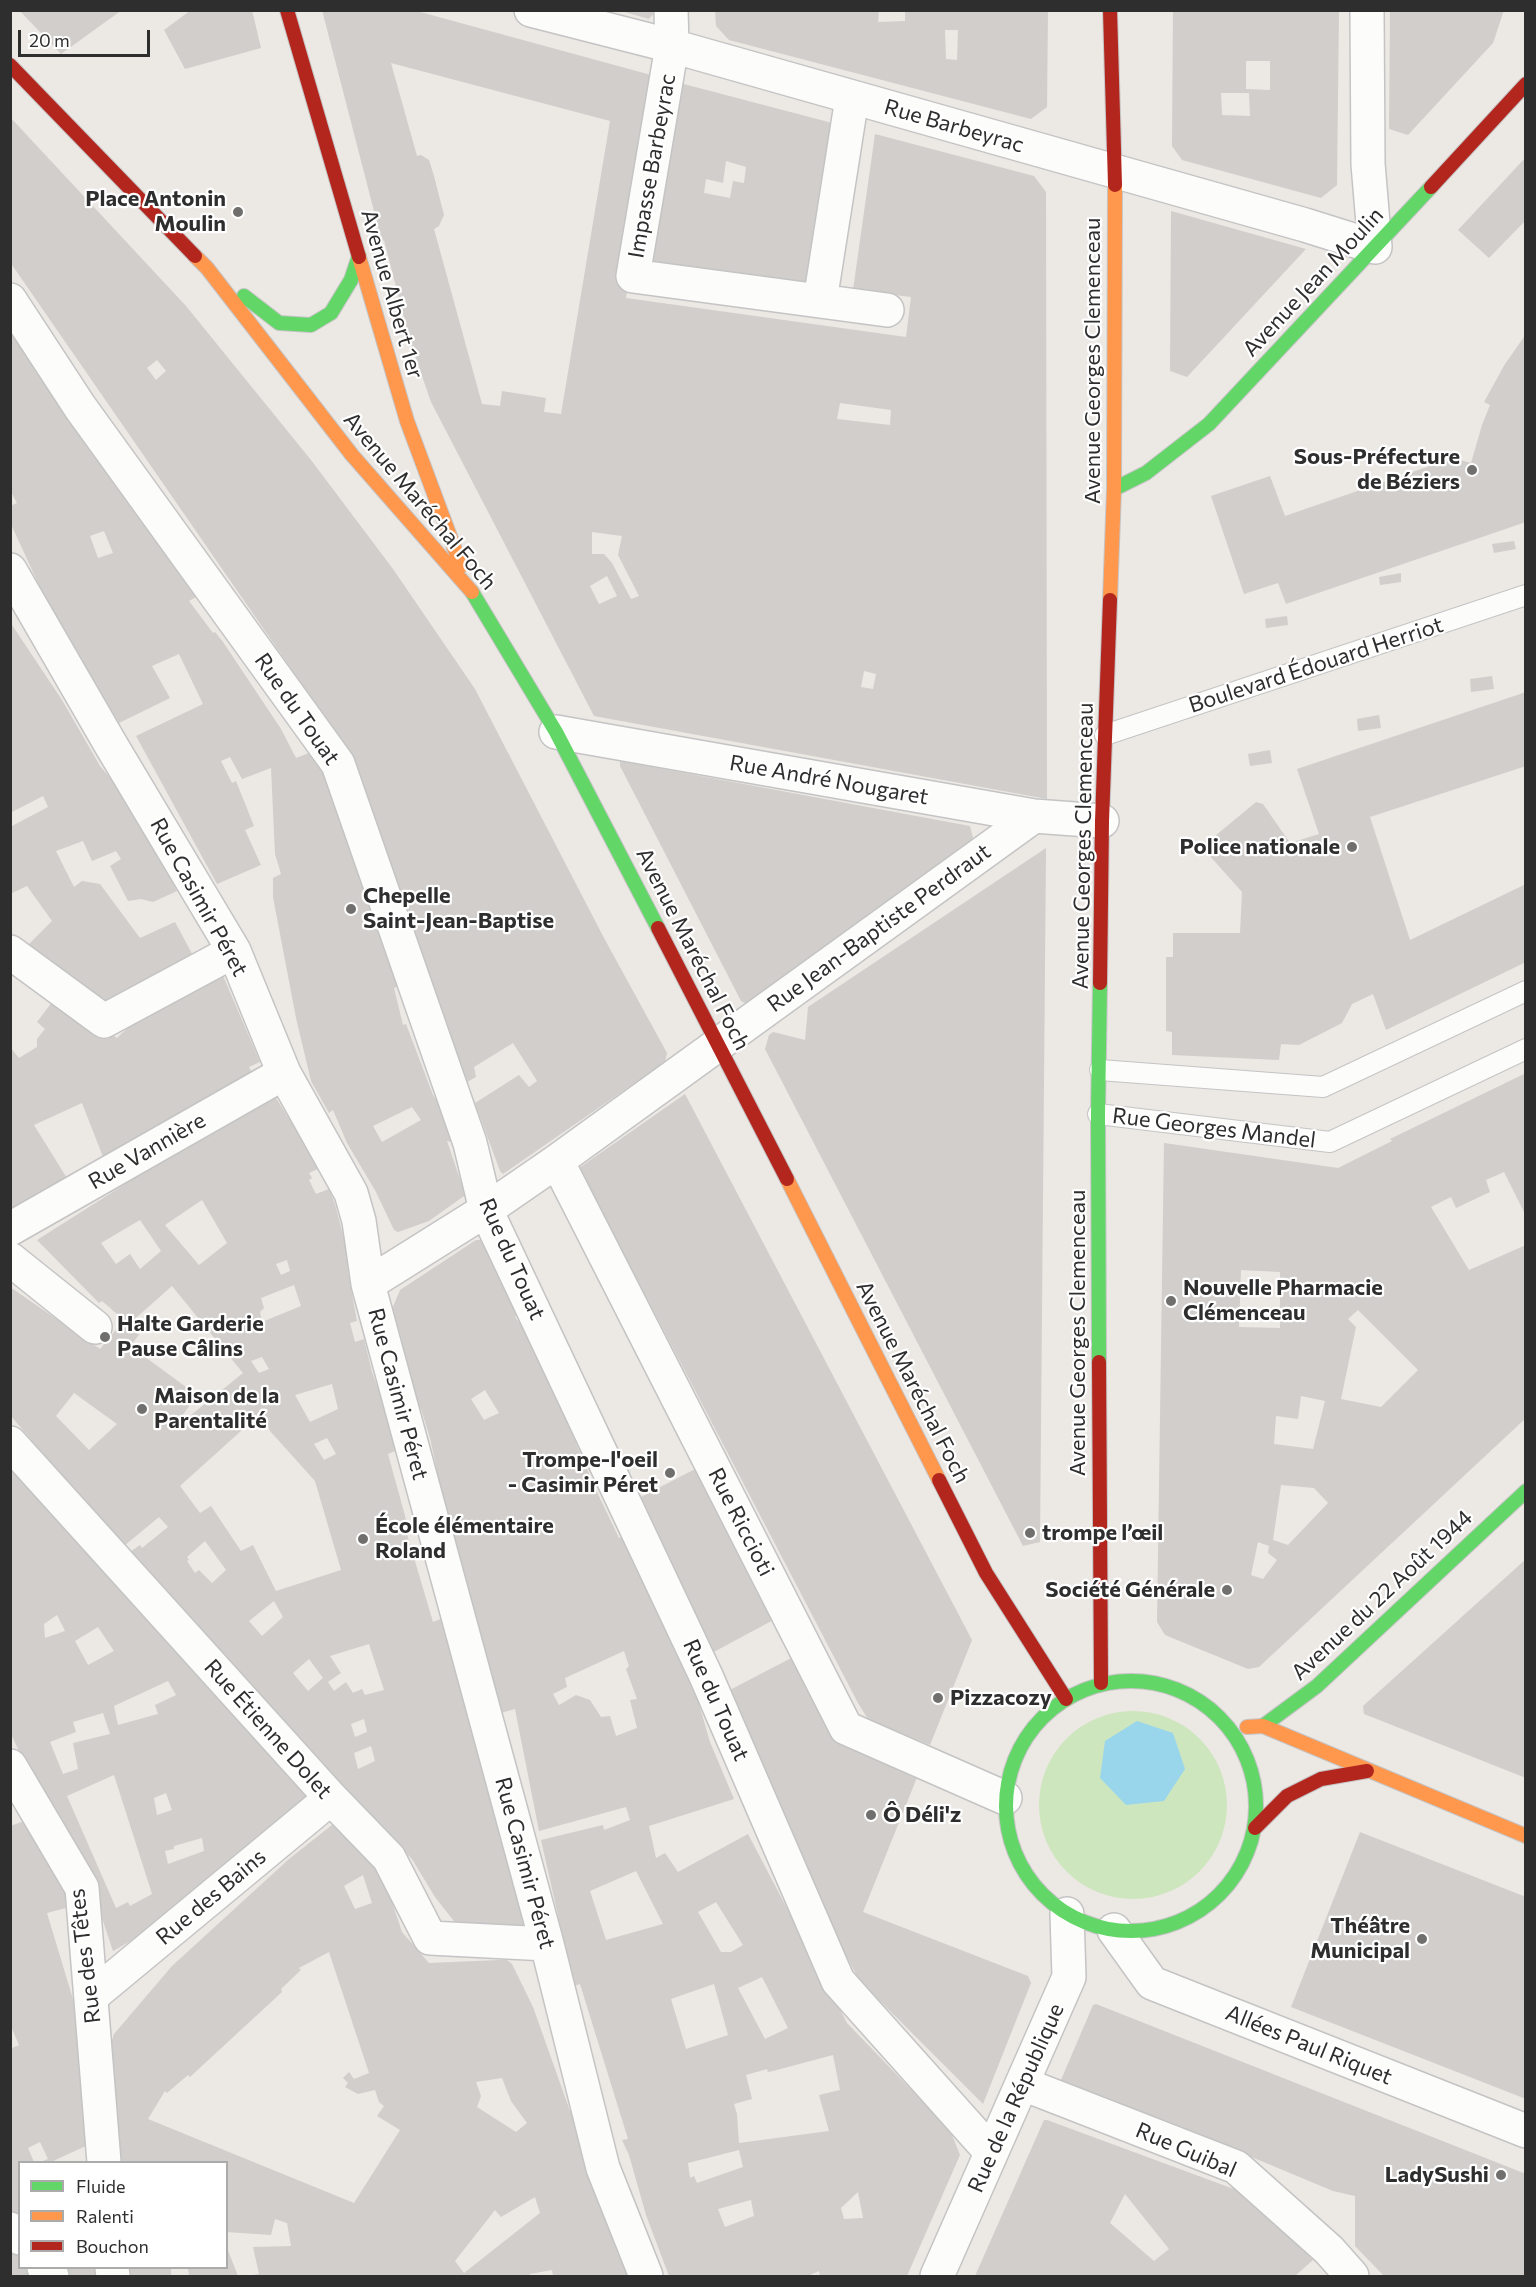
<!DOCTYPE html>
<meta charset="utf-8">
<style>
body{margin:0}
#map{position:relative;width:1536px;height:2287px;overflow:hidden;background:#ece8e4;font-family:Commissioner,sans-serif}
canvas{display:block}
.frame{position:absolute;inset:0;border:12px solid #2e2e2e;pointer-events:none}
.legend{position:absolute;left:18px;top:2161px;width:210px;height:108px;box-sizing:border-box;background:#fff;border:2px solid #ababab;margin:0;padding:8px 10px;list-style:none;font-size:18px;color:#2e2e2e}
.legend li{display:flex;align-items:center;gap:12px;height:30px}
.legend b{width:30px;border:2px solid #ababab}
.scale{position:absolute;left:18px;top:30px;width:132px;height:27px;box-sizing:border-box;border:3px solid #2e2e2e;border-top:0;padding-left:8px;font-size:18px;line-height:21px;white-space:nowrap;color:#2e2e2e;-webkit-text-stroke:4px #fff;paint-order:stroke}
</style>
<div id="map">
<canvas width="1536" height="2287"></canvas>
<div class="frame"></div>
<ul class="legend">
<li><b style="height:8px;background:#63d668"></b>Fluide</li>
<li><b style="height:8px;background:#ff974d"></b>Ralenti</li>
<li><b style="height:8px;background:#b3261e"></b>Bouchon</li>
</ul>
<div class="scale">20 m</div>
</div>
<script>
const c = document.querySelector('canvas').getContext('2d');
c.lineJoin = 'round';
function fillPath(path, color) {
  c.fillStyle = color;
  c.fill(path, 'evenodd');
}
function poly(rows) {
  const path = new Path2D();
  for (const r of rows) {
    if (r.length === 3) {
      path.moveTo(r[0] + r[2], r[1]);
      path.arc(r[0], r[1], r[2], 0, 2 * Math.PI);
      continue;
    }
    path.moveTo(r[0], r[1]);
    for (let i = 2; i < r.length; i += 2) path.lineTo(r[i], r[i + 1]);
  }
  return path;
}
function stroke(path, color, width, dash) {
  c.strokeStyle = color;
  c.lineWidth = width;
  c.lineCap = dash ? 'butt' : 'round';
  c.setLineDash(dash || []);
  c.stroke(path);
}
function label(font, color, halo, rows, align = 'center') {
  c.font = font + ' Commissioner,sans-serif';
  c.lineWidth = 4.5;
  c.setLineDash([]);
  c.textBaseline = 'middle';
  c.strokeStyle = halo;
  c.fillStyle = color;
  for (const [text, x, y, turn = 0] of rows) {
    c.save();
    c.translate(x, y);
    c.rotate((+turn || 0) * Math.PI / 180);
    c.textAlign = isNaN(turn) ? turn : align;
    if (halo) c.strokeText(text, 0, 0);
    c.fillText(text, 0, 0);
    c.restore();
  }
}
fillPath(poly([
 [1133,1805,94]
]), '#cee6be');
fillPath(poly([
 [1137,1721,1173,1733,1185,1769,1164,1801,1126,1805,1100,1778,1105,1741]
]), '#99d6ec');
fillPath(poly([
 [19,10,122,10,61,54],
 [191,10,252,10,261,48,185,69,164,30],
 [322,10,413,10,662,78,626,298,906,337,911,297,853,290,875,134,1034,176,1046,192,1047,799,594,716,431,402,410,341,384,240,382,242],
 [391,63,610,121,561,414,544,412,546,398,502,391,500,406,482,404,434,229,439,226,444,215,434,176,429,160,421,155,417,156],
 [840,403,891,410,890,425,837,419],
 [592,532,622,536,618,555,639,596,631,599,612,563,604,554,592,554],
 [607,576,617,596,599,604,590,586],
 [864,671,876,674,873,689,861,687],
 [618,10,657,10,649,19],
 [715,10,879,10,878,22,905,21,905,10,1048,10,1047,107,1031,119,729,40,716,26],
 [945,30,958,30,957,60,946,59],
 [1173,10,1339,10,1337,185,1321,198,1182,160,1172,146],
 [1246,61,1270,61,1270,90,1246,89],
 [1221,93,1249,93,1250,116,1222,115],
 [1390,10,1504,10,1493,43,1408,135,1389,129],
 [680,83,836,124,813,285,653,262],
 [726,161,746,167,744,183,733,181,730,198,704,193,706,179,723,183],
 [10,117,186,306,311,460,393,569,475,689,604,938,667,1053,665,1062,503,1174,500,1171,475,1103,519,1075,529,1087,537,1081,513,1043,474,1067,476,1077,467,1082,350,754,10,262],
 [157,360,166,371,156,380,147,368],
 [1526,157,1526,220,1489,258,1458,230],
 [1171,211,1306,249,1187,377,1170,371],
 [10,320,122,490,196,597,189,601,213,633,215,632,223,642,281,729,296,758,309,753,322,771,400,986,394,988,403,1025,406,1024,433,1095,443,1109,452,1142,447,1141,464,1191,464,1196,429,1221,398,1232,394,1230,376,1192,347,1143,333,1110,329,1113,311,1081,296,1018,273,897,273,878,281,874,275,854,271,768,242,779,230,757,221,761,232,783,236,781,254,826,245,830,261,865,217,884,136,736,203,704,179,654,152,666,170,698,119,723,49,607,10,522,10,506,17,503,10,490],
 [104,531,113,553,98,558,90,536],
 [412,1107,421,1120,382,1142,373,1126],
 [1526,334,1526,522,1286,604,1278,583,1244,594,1211,496,1270,476,1285,516,1453,458,1471,463,1482,425,1490,405,1484,402,1505,364],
 [1514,541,1516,549,1494,553,1492,544],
 [1401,573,1401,582,1380,585,1379,577],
 [1287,616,1288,625,1266,628,1265,619],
 [10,622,62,700,100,766,125,795,177,891,153,902,141,899,128,901,110,866,121,859,116,851,92,861,83,841,56,851,74,887,82,881,100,884,140,938,175,922,197,963,101,1007,24,949,52,921,27,886,10,894,10,827,48,807,43,796,10,813],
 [1492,676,1494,689,1471,692,1470,679],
 [1526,692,1526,766,1370,817,1410,940,1526,884,1526,962,1386,1030,1373,994,1352,1004,1342,1023,1299,1045,1281,1044,1279,1060,1172,1055,1172,1032,1166,1031,1166,957,1173,957,1173,933,1240,933,1242,892,1209,855,1207,845,1209,841,1256,802,1263,804,1290,843,1319,834,1297,769],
 [1379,715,1381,728,1358,731,1357,719],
 [1270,750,1272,763,1250,766,1248,754],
 [620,761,970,826,976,850,750,1004,745,1003,741,1001,620,766],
 [1046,848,1040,1542,1023,1546,765,1049,769,1035,773,1032,805,1040,808,1007],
 [221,971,260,1062,249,1067,252,1073,105,1162,82,1103,34,1125,70,1183,10,1218,10,1047,19,1058,37,1047,37,1039,45,1029,37,1022,56,997,117,1038,137,1019],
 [1526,1073,1526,1216,1504,1172,1486,1180,1490,1192,1456,1208,1451,1197,1431,1207,1469,1270,1526,1245,1526,1418,1259,1667,1248,1669,1165,1635,1157,1622,1164,1143,1338,1168,1392,1141,1390,1139],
 [1241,1270,1280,1272,1280,1328,1239,1327],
 [1358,1310,1418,1370,1381,1407,1341,1399,1356,1327,1348,1319],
 [1301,1396,1325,1401,1313,1449,1274,1444,1276,1416,1298,1419],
 [1281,1485,1314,1488,1328,1503,1288,1545,1273,1540],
 [1258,1542,1269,1546,1268,1553,1277,1560,1263,1579,1251,1575],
 [685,1094,972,1640,930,1745,868,1719,858,1703,579,1168],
 [276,1098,320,1168,309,1173,312,1178,309,1180,316,1194,329,1189,335,1204,346,1246,348,1272,357,1321,350,1323,355,1342,364,1339,372,1372,400,1449,388,1454,407,1523,404,1524,433,1622,443,1618,528,1928,457,1925,435,1897,412,1859,351,1799,130,1552,140,1545,142,1548,168,1527,159,1517,124,1546,89,1507,10,1415,10,1287,100,1349,124,1320,102,1301,99,1303,37,1240,130,1181],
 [202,1200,227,1243,199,1265,165,1225],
 [140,1220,161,1251,140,1269,130,1254,116,1264,101,1243],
 [287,1260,290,1271,281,1275,276,1264],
 [294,1285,301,1306,262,1322,260,1312,264,1308,261,1298],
 [172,1286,243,1373,180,1424,177,1423,197,1395,130,1346,139,1335,129,1324],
 [262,1357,269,1369,259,1373,251,1361],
 [332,1384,338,1409,310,1422,295,1395],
 [74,1393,117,1424,89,1450,56,1416],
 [262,1412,270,1431,315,1481,341,1570,276,1591,253,1545,241,1551,211,1506,200,1513,180,1486],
 [327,1438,336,1454,324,1460,314,1444],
 [205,1541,226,1570,212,1583,199,1570,195,1573,187,1561,189,1560,187,1557],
 [274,1601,283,1617,262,1636,249,1621],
 [369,1644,384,1690,365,1695,362,1689,353,1693,346,1682,334,1691,328,1682,341,1673,330,1656],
 [309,1659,323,1678,308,1691,293,1673],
 [364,1719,367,1732,355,1737,351,1724],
 [371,1746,375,1761,358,1769,354,1753],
 [476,1240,482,1240,505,1288,517,1315,515,1317,532,1339,596,1490,619,1538,624,1536,674,1649,693,1684,710,1742,734,1799,649,1826,656,1858,665,1853,678,1872,748,1834,847,2023,950,2130,960,2155,907,2276,820,2276,819,2271,808,2276,669,2276,646,2215,629,2155,622,2140,628,2139,580,1984,574,1986,541,1840,603,1825,604,1830,630,1820,626,1807,539,1831,515,1709,497,1714,445,1508,430,1438,421,1409,416,1411,391,1344,402,1340,392,1309,400,1290],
 [485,1390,499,1413,484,1420,471,1399],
 [624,1651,629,1666,626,1669,637,1699,630,1700,637,1728,616,1736,610,1716,601,1717,590,1700,576,1695,559,1705,553,1694,567,1687,565,1678],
 [636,1871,663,1924,606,1940,590,1891],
 [716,1902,743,1945,731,1952,721,1952,698,1912],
 [762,1977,788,2028,765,2039,738,1988],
 [714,1984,728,2035,686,2049,671,1999],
 [833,2055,840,2090,819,2095,829,2131,739,2143,737,2114,734,2104,752,2099,746,2075,767,2069,768,2072,773,2071],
 [739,2150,743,2167,697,2183,694,2176,690,2178,688,2163],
 [858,2192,863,2218,844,2219,841,2208],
 [751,2200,754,2216,725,2227,718,2209],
 [10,1463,317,1801,182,1912,113,1951,98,1906,33,1781,10,1732],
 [57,1615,65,1631,45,1638,44,1624],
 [98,1627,114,1651,88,1665,75,1641],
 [168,1681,176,1695,155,1705,158,1714,118,1725,114,1706],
 [103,1713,110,1734,73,1743,78,1769,63,1774,50,1742,76,1732,73,1722],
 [114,1775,152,1894,130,1906,128,1902,116,1908,67,1796],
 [166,1793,172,1810,157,1815,154,1798],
 [202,1838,204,1851,168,1864,165,1851,174,1849,174,1846],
 [699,1467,777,1618,710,1654,639,1498],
 [1526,1559,1526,1778,1364,1714,1363,1706],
 [797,1655,844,1744,918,1775,863,1912,1028,1976,1031,1983,983,2104,859,1980,814,1895,726,1692],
 [342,1817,386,1884,402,1932,429,1963,499,1960,507,1960,512,1964,533,2007,570,2111,572,2110,631,2276,553,2276,552,2270,530,2274,530,2276,248,2276,259,2274,253,2247,291,2246,287,2223,275,2219,271,2235,226,2232,226,2162,114,2162,111,2043,114,2034,172,1966,289,1859],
 [363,1875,372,1903,355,1909,344,1886],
 [329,1952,369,2073,354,2079,349,2072,343,2078,348,2083,345,2087,358,2094,375,2090,379,2102,384,2106,377,2116,400,2130,354,2203,148,2119,165,2091,167,2093,188,2075,190,2077,243,2028,282,1992,281,1989,301,1970,299,1968],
 [502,2078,511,2101,527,2123,516,2132,477,2107,481,2096,476,2082],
 [535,2197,540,2213,464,2273,455,2261,495,2210,501,2217],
 [30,1819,73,1906,47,1913,88,2049,88,2145,51,2162,40,2162,48,2159,40,2142,28,2148,34,2162,20,2162,20,2221,10,2213,10,2049,19,2045,10,2024,10,1826],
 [1360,1832,1526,1897,1526,2099,1291,2007],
 [1096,2004,1526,2174,1526,2276,1384,2276,1355,2246,1355,2196,1333,2191,1218,2143,1058,2087,1093,2005],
 [1044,2120,1047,2120,1242,2192,1261,2206,1313,2260,1295,2276,975,2276],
 [1125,2194,1169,2249,1154,2261,1110,2223],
 [10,2244,20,2254,20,2268,31,2268,38,2276,10,2276],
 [227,2248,238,2276,189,2276,188,2268,226,2268],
 [57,2268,102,2268,99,2276,64,2276],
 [125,2268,171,2268,171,2276,126,2276]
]), '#d1cecb');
const lane = poly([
 [1105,735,1526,595],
 [1100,1070,1323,1087,1526,991],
 [1098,1114,1330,1142,1526,1049]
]);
const street = poly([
 [531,10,672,46,1305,225,1375,247,1368,164,1367,10],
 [671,10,672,46,633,276,887,310],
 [10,300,80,407,338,764,470,1143,486,1210,706,1676,838,1981,991,2152],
 [820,301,852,98],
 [10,570,111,745,234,951,284,1073,351,1193,359,1221,368,1284,547,1944,603,2168,646,2276],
 [556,732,1034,816,1102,821],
 [10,952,104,1021,234,951],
 [557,1161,846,1728,1005,1798],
 [10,1229,284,1073],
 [10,1259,95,1327],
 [368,1284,486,1210,557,1161,1034,816],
 [10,1443,331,1798,389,1858,430,1938,547,1944],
 [10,1766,82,1888,104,2162],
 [1114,1930,1152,1983,1526,2131],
 [92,1996,331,1798],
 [1023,2084,1236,2167,1329,2250,1352,2276],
 [10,2229,20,2238],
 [44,2268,52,2276],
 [112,2268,113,2276],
 [937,2276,1069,1977,1067,1914]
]);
const fast = poly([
 [244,296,279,323,311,325,331,313,351,280,359,256],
 [1114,489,1146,473,1209,424,1431,187],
 [472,592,556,732,658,928],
 [1099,1362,1098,1114,1100,983],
 [1131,1806,125],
 [1263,1726,1317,1686,1526,1491]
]);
const slow = poly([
 [195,256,207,268,352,455,472,592],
 [359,257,407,421,461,566],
 [1110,600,1114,489,1115,185],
 [787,1179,939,1480],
 [1247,1727,1263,1726,1526,1836]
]);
const jam = poly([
 [287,10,359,257],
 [1110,10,1115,185],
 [10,65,195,256],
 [1431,187,1526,84],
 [658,928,787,1179],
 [1100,983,1102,821,1110,600],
 [1099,1362,1101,1683],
 [939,1480,986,1573,1066,1699],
 [1255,1828,1287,1796,1321,1779,1367,1771]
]);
stroke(lane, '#c5c4c5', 22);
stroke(street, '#c5c4c5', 36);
stroke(fast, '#c5c4c5', 16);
stroke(slow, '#c5c4c5', 16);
stroke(jam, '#c5c4c5', 16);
stroke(lane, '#fcfcfb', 20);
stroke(street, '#fcfcfb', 33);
stroke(fast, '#63d668', 14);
stroke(slow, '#ff974d', 14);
stroke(jam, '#b3261e', 14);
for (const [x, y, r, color] of [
 [238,212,6,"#706f6e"],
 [1472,470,6,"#706f6e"],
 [1352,847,6,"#706f6e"],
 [351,909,6,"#706f6e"],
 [1171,1301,6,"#706f6e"],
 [105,1337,6,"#706f6e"],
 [142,1409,6,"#706f6e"],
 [670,1473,6,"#706f6e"],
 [1030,1533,6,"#706f6e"],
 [363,1539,6,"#706f6e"],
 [1227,1590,6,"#706f6e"],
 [938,1698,6,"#706f6e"],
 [871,1815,6,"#706f6e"],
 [1422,1939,6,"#706f6e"],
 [1501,2175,6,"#706f6e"]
]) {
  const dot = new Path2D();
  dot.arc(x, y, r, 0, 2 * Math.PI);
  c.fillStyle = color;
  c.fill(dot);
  stroke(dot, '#fff', 2);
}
label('22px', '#2e2e2e', '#fff', [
 ["Rue Barbeyrac",954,126,16],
 ["Impasse Barbeyrac",652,166,-80],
 ["Avenue Jean Moulin",1313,282,-47],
 ["Avenue Albert 1er",392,294,74],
 ["Avenue Georges Clemenceau",1093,361,-90],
 ["Avenue Maréchal Foch",420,501,50],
 ["Boulevard Édouard Herriot",1316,665,-18],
 ["Rue du Touat",297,709,55],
 ["Rue André Nougaret",829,780,10],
 ["Avenue Georges Clemenceau",1083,846,-89],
 ["Rue Casimir Péret",199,897,61],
 ["Rue Jean-Baptiste Perdraut",879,928,-36],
 ["Avenue Maréchal Foch",693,949,63],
 ["Rue Georges Mandel",1214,1128,7],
 ["Rue Vannière",147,1151,-30],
 ["Rue du Touat",512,1259,66],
 ["Avenue Georges Clemenceau",1078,1333,-90],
 ["Avenue Maréchal Foch",913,1382,63],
 ["Rue Casimir Péret",398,1394,75],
 ["Rue Riccioti",741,1522,63],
 ["Avenue du 22 Août 1944",1382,1595,-43],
 ["Rue du Touat",716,1700,66],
 ["Rue Étienne Dolet",268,1729,48],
 ["Rue Casimir Péret",525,1863,75],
 ["Rue des Bains",211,1897,-40],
 ["Rue des Têtes",85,1956,-97],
 ["Allées Paul Riquet",1309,2045,22],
 ["Rue de la République",1016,2098,-66],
 ["Rue Guibal",1186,2150,23]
]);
label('bold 22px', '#2e2e2e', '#fff', [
 ["Place Antonin",226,199,"right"],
 ["Moulin",226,224,"right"],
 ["Sous-Préfecture",1460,457,"right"],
 ["de Béziers",1460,482,"right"],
 ["Police nationale",1340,847,"right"],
 ["Chepelle",363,896],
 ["Saint-Jean-Baptise",363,921],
 ["Nouvelle Pharmacie",1183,1288],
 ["Clémenceau",1183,1313],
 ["Halte Garderie",117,1324],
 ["Pause Câlins",117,1349],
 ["Maison de la",154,1396],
 ["Parentalité",154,1421],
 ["Trompe-l'oeil",658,1460,"right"],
 ["- Casimir Péret",658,1485,"right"],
 ["École élémentaire",375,1526],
 ["Roland",375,1551],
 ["trompe l’œil",1042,1533],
 ["Société Générale",1215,1590,"right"],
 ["Pizzacozy",950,1698],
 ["Ô Déli'z",883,1815],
 ["Théâtre",1410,1926,"right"],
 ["Municipal",1410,1951,"right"],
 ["LadySushi",1489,2175,"right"]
], 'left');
</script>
